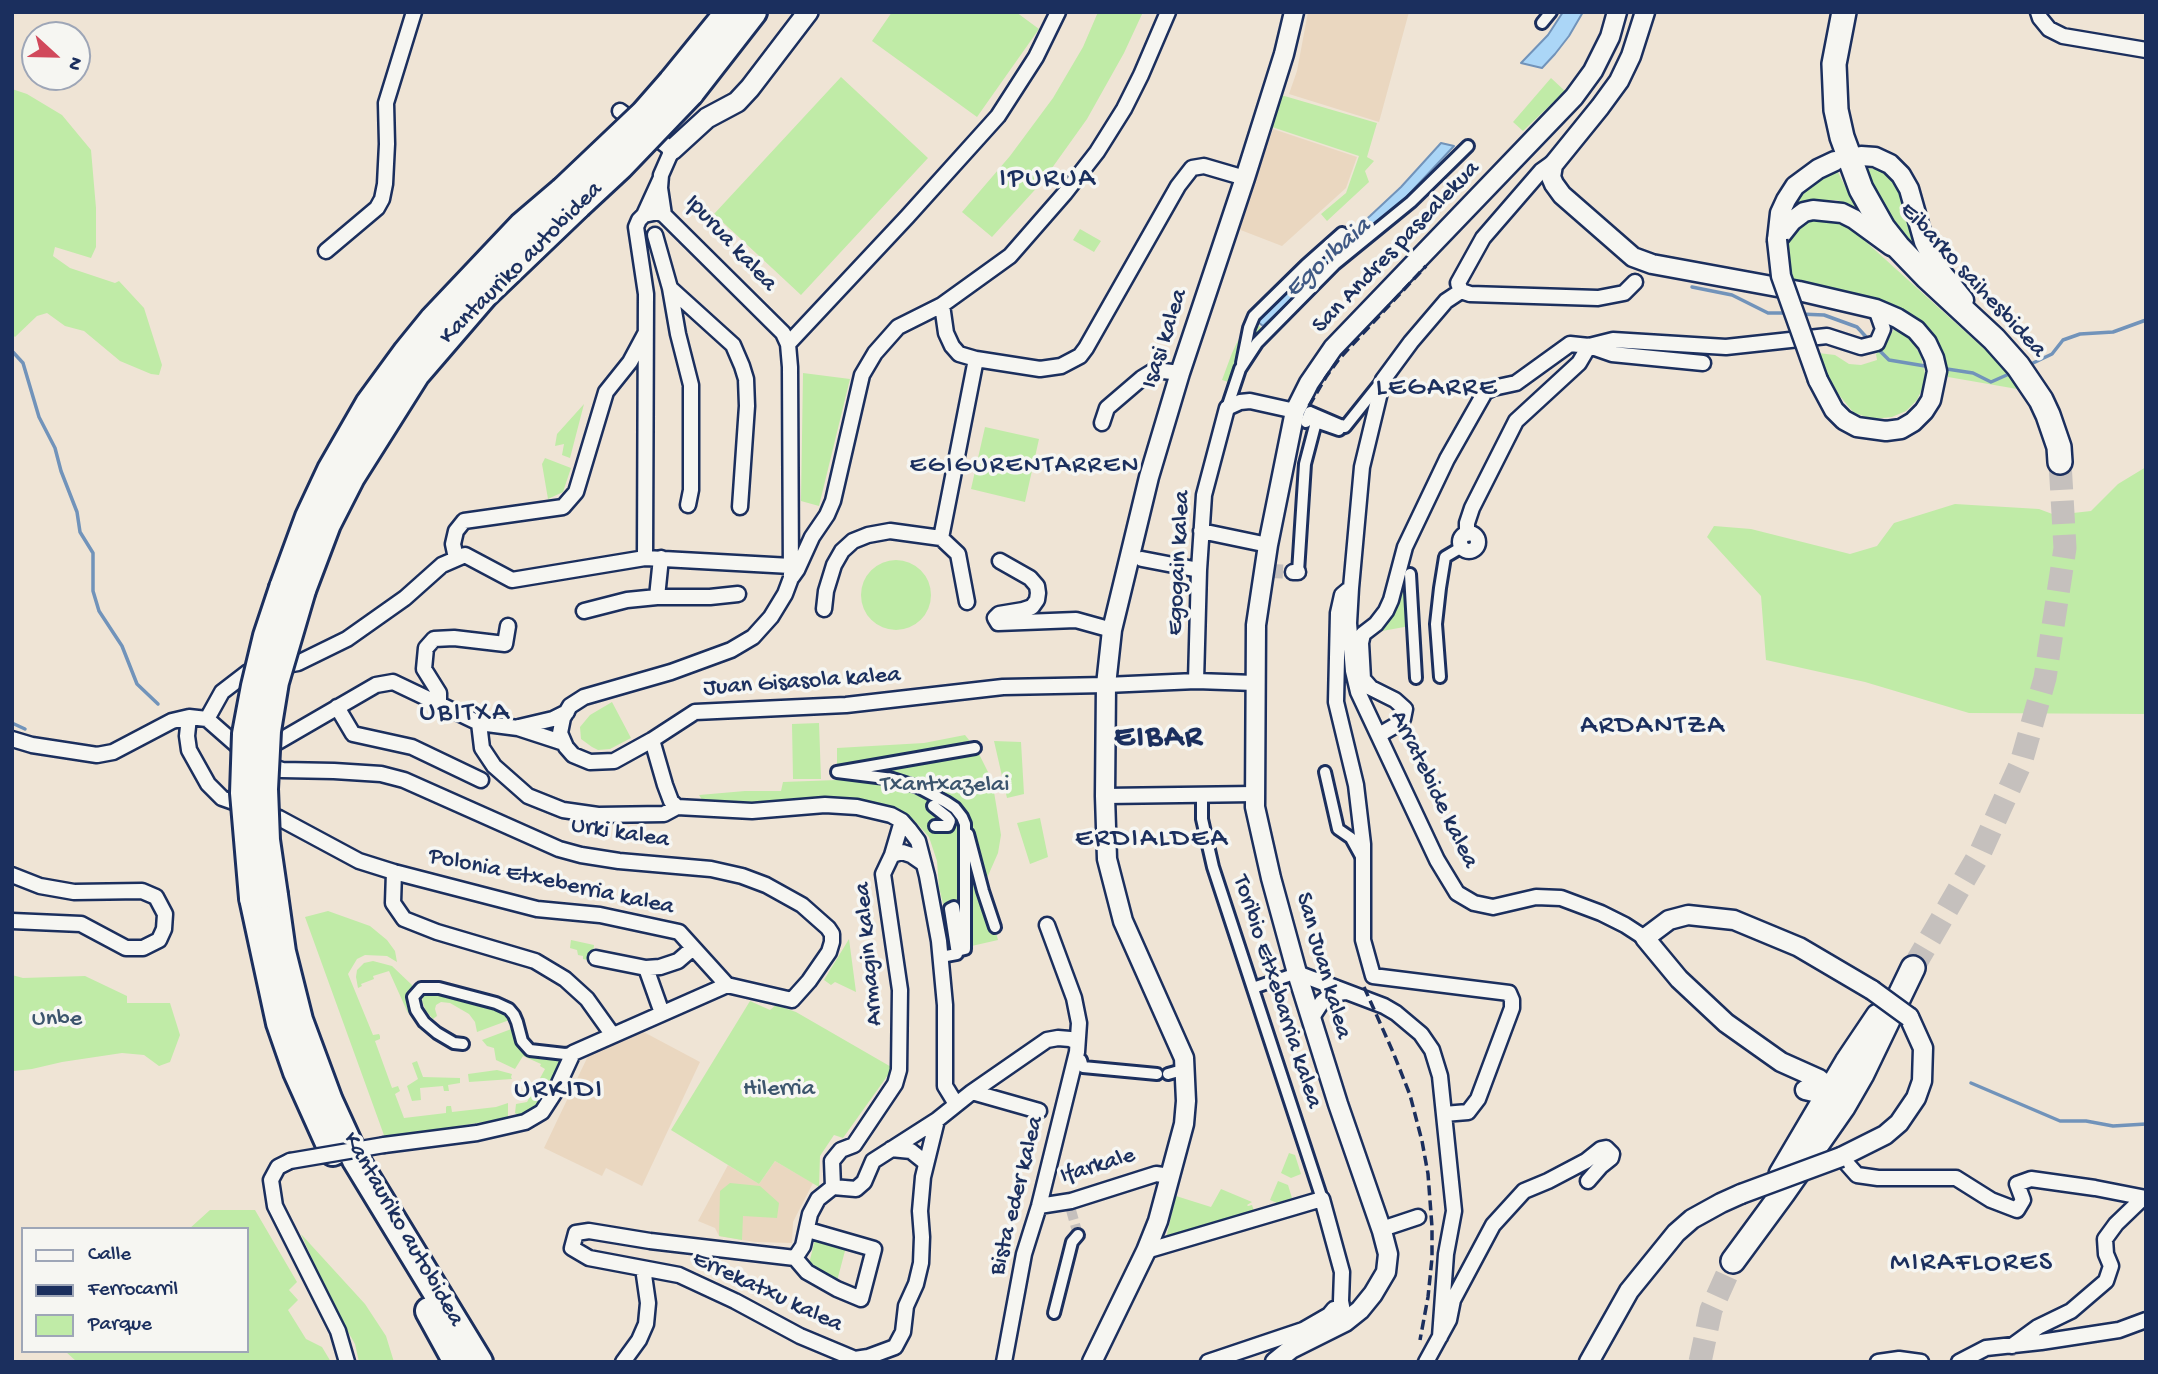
<!DOCTYPE html>
<style>
body{margin:0}
#map{position:relative;width:2158px;height:1374px;overflow:hidden;background:#efe4d5;font-family:"Gochi Hand",sans-serif}
canvas{display:block}
.frame{position:absolute;inset:0;border:14px solid #1b2f5e;pointer-events:none}
.legend{position:absolute;left:21px;top:1227px;width:228px;height:126px;box-sizing:border-box;background:#f6f6f2;border:2px solid #9ea6b7;margin:0;padding:9px 12px;list-style:none;font-size:21px;color:#1b2f5e}
.legend li{display:flex;align-items:center;gap:14px;height:35px}
.legend b{width:35px;border:2px solid #9ea6b7}
.north{position:absolute;left:21px;top:21px;width:70px;height:70px;box-sizing:border-box;background:#f6f6f2;border:2px solid #9ea6b7;border-radius:50%;rotate:112deg;font-size:19px;font-weight:700;line-height:28px;text-align:center;color:#1b2f5e}
.north::after{content:'';display:block;margin:auto;width:24px;height:32px;background:#d1495b;clip-path:polygon(50% 0,100% 100%,50% 72%,0 100%)}
</style>
<div id="map">
<canvas width="2158" height="1374"></canvas>
<div class="frame"></div>
<ul class="legend">
<li><b style="height:9px;background:#f6f6f2"></b>Calle</li>
<li><b style="height:9px;background:#1b2f5e"></b>Ferrocarril</li>
<li><b style="height:19px;background:#c0eba7"></b>Parque</li>
</ul>
<div class="north">N</div>
</div>
<script>
const c = document.querySelector('canvas').getContext('2d');
c.lineJoin = 'round';
function fillPath(path, color) {
  c.fillStyle = color;
  c.fill(path, 'evenodd');
}
function poly(rows) {
  const path = new Path2D();
  for (const r of rows) {
    if (r.length === 3) {
      path.moveTo(r[0] + r[2], r[1]);
      path.arc(r[0], r[1], r[2], 0, 2 * Math.PI);
      continue;
    }
    path.moveTo(r[0], r[1]);
    for (let i = 2; i < r.length; i += 2) path.lineTo(r[i], r[i + 1]);
  }
  return path;
}
function stroke(path, color, width, dash) {
  c.strokeStyle = color;
  c.lineWidth = width;
  c.lineCap = dash ? 'butt' : 'round';
  c.setLineDash(dash || []);
  c.stroke(path);
}
function label(font, color, halo, rows, align = 'center') {
  c.font = font + ' "Gochi Hand",sans-serif';
  c.lineWidth = 7;
  c.setLineDash([]);
  c.textBaseline = 'middle';
  c.strokeStyle = halo;
  c.fillStyle = color;
  for (const [text, x, y, turn = 0] of rows) {
    c.save();
    c.translate(x, y);
    c.rotate((+turn || 0) * Math.PI / 180);
    c.textAlign = isNaN(turn) ? turn : align;
    if (halo) c.strokeText(text, 0, 0);
    c.fillText(text, 0, 0);
    c.restore();
  }
}
fillPath(poly([
 [1308,12,1409,12,1379,122,1289,94,1297,71],
 [1273,129,1357,157,1346,188,1282,246,1238,229],
 [638,1029,700,1062,642,1186,606,1168,602,1176,544,1148,588,1056],
 [775,1161,813,1183,793,1222,792,1243,755,1242,719,1236,715,1228,698,1221,728,1165,759,1184]
]), '#ead7c0');
fillPath(poly([
 [892,12,1016,12,1039,29,977,117,872,41],
 [1098,12,1143,12,1124,53,1087,119,1042,182,992,237,962,212,1010,156,1053,98,1083,47],
 [841,77,928,158,801,295,714,214],
 [1551,78,1565,91,1523,131,1513,122],
 [12,89,27,94,62,115,91,150,96,208,96,247,91,258,55,247,53,256,70,268,115,283,119,281,144,308,162,365,159,375,151,374,120,361,84,331,65,326,47,313,37,316,15,337,12,334],
 [1281,95,1377,123,1367,157,1374,161,1365,171,1369,182,1327,221,1321,214,1346,193,1359,156,1272,127],
 [1864,168,1877,169,1887,175,1899,187,1926,265,1905,242,1872,191],
 [1837,170,1859,215,1849,204,1836,200,1822,200,1807,202,1786,216,1795,199,1810,182,1828,173],
 [1813,218,1840,221,1854,231,1992,356,2023,390,1948,377,1944,353,1932,331,1921,321,1897,306,1858,295,1793,284,1787,264,1786,247,1791,233,1800,224],
 [1080,229,1101,241,1094,252,1073,240],
 [1249,318,1265,331,1248,361,1242,386,1222,380,1232,353],
 [1894,329,1909,338,1920,354,1925,373,1923,387,1917,400,1906,411,1892,417,1873,419,1854,413,1829,383,1818,353,1835,355,1849,364,1861,365,1877,360,1876,354,1886,343],
 [803,373,850,379,819,506,801,501],
 [584,404,570,458,562,455,564,444,555,446,557,434],
 [985,427,1039,439,1025,502,971,489],
 [545,458,571,468,563,492,548,499,542,464],
 [2146,467,2146,714,1969,713,1865,682,1766,660,1761,596,1707,537,1714,526,1751,529,1850,554,1877,546,1894,523,1955,504,2039,509,2055,515,2091,511,2118,484],
 [896,595,35],
 [1408,572,1410,626,1382,631,1395,611],
 [612,702,631,738,610,749,598,750,592,747,581,739,580,727,590,715],
 [819,723,821,779,793,779,792,724],
 [965,735,977,750,992,780,997,810,1001,835,998,853,987,878,986,893,998,940,954,950,939,887,937,861,929,837,913,819,895,811,731,808,703,801,699,795,745,791,781,791,783,782,837,780,837,748,924,743],
 [994,741,1021,742,1024,794,1007,798],
 [1040,818,1048,857,1030,864,1017,823],
 [328,911,370,926,387,940,395,951,397,962,387,956,365,955,357,959,348,974,373,1035,379,1034,380,1036,380,1039,375,1041,392,1088,398,1086,400,1091,395,1094,404,1118,446,1113,446,1107,447,1106,451,1106,452,1112,496,1107,508,1103,508,1118,385,1138,305,917],
 [849,939,856,992,835,982,831,985,824,980],
 [571,940,594,945,592,961,583,959,583,956,578,955,577,950,570,948],
 [373,961,392,966,412,985,413,988,411,995,425,1028,422,1031,407,1011,389,971,373,976,374,979,361,984,362,986,358,988,356,977,357,970,364,963],
 [12,975,23,978,85,976,127,996,127,1003,170,1003,180,1035,170,1062,159,1066,144,1055,122,1053,62,1062,32,1069,14,1071],
 [432,992,495,1009,503,1011,512,1019,477,1032,475,1022,469,1014,450,1003,441,1002,436,1005,435,1009,437,1016,433,1019,426,1011,422,1001,424,994],
 [750,1001,770,1010,776,1005,796,1012,893,1068,843,1138,834,1135,820,1156,819,1187,775,1161,759,1184,671,1130],
 [514,1028,516,1036,562,1061,543,1098,535,1109,520,1117,515,1113,516,1104,527,1102,545,1069,540,1066,541,1064,523,1056,515,1069,496,1060,494,1048,487,1046,482,1040],
 [417,1061,423,1077,460,1078,460,1083,448,1085,449,1091,444,1091,443,1086,420,1088,421,1100,412,1101,407,1086,418,1079,412,1063],
 [497,1070,512,1074,511,1077,512,1079,469,1082,468,1074],
 [1289,1153,1295,1155,1301,1174,1291,1178,1281,1173],
 [1278,1181,1288,1185,1292,1198,1277,1203,1270,1200],
 [730,1183,760,1186,779,1203,777,1218,743,1216,742,1240,719,1236,720,1191],
 [1221,1189,1252,1202,1247,1205,1248,1206,1252,1205,1254,1211,1169,1240,1166,1238,1176,1196,1211,1207],
 [210,1210,255,1210,297,1282,289,1290,298,1300,288,1310,306,1339,322,1347,331,1362,77,1362,65,1351,247,1351,247,1229,189,1229],
 [301,1234,365,1304,386,1336,394,1362,359,1362,355,1344,332,1304],
 [815,1239,846,1247,837,1281,809,1264]
]), '#c0eba7');
const water = poly([
 [1563,12,1583,12,1569,36,1555,54,1542,68,1521,63,1548,35,1563,12],
 [1441,143,1454,146,1396,208,1327,266,1263,326,1253,318,1370,216,1401,187,1441,143]
]);
fillPath(water, '#abd6f7');
stroke(water, '#7193ba', 2);
stroke(poly([
 [1692,287,1732,295,1768,313,1789,313],
 [1800,314,1824,315,1857,327,1868,339],
 [1878,349,1889,360,1925,366],
 [12,351,23,363,39,417,55,448,61,471,77,512,80,532,93,553,93,591,99,611,122,646,137,684,158,704],
 [2031,364,2052,354,2063,340,2080,334,2113,332,2146,320],
 [1947,369,1973,373,1991,382,2009,374],
 [12,723,25,729],
 [1971,1083,2060,1121,2086,1121,2113,1126,2146,1124]
]), '#7193ba', 3.5);
stroke(poly([
 [1071,1210,1078,1235]
]), '#c5c0bd', 10, [10, 5]);
stroke(poly([
 [1269,571,1293,572]
]), '#c5c0bd', 14, [14, 7]);
stroke(poly([
 [1913,968,1981,851,2021,763,2045,678,2065,548,2060,462],
 [1700,1362,1711,1310,1733,1261]
]), '#c5c0bd', 23, [23, 11]);
const pedestrian = poly([
 [1542,23,1551,12],
 [1242,363,1249,328,1254,316,1306,265,1342,233],
 [1227,408,1240,369,1257,343,1335,264,1411,202,1468,146],
 [1306,422,1310,412,1345,427,1381,382],
 [1298,572,1305,464,1316,422,1339,430,1341,425],
 [1410,574,1416,678],
 [1440,677,1436,624,1440,588,1445,557,1462,547],
 [1325,772,1338,829,1351,838,1362,858],
 [1202,795,1202,819,1213,867,1322,1199],
 [933,806,947,817,950,821,948,826,935,826],
 [968,834,983,891,995,927],
 [941,957,957,954,950,909,954,907,961,950,965,949,965,824,962,817,955,808,946,802,918,787,893,779,837,772,975,748],
 [1253,988,1297,973],
 [463,1044,454,1043,437,1033,424,1022,416,1010,413,997,421,988,439,988,496,1003,509,1009,514,1015,517,1022,522,1041,530,1050,565,1054,573,1053],
 [1076,1059,1081,1060,1083,1067,1157,1074],
 [1168,1074,1186,1069],
 [1054,1313,1070,1250,1072,1242,1078,1235]
]);
const minor = poly([
 [2038,12,2040,18,2049,29,2063,36,2146,50],
 [620,111,672,150,661,175,660,188,664,215,783,333,788,344,790,367,791,578,785,594,771,617,753,637,731,650,671,672,584,697,570,706,563,718,560,733,566,747,573,755,590,762,614,761,652,740,695,712,846,705,1003,687,1106,685,1196,681,1255,683],
 [644,215,660,180],
 [655,235,670,288,678,334,691,385,691,490,688,505],
 [326,251,377,208,382,199,385,184,387,144,386,103,414,12],
 [670,288,733,345,742,366,746,379,747,406,740,507],
 [1461,291,1446,301,1411,342,1383,380,1362,467,1351,588,1349,623,1353,671,1358,692,1437,860,1457,893,1474,903,1493,907,1536,897,1561,898,1601,913,1625,925,1645,938],
 [1461,291,1470,294,1598,298,1624,293,1635,282],
 [1461,291,1458,283,1483,238,1541,171,1555,161],
 [942,305,946,333,952,346,959,354,976,359,1040,369,1061,366,1080,356,1086,348,1178,186,1192,168,1204,166,1245,178],
 [788,344,907,217,998,116,1036,57,1058,12],
 [1102,423,1107,408,1142,378,1155,370,1180,373],
 [1201,531,1268,545],
 [1469,542,9],
 [1467,534,1467,523,1472,508,1516,421,1579,363,1589,346,1612,354,1703,363],
 [456,558,453,544,456,531,464,521,563,507,576,492,606,392,630,362,645,334],
 [645,558,646,294,636,227,639,220,644,215,658,212,664,215],
 [661,558,657,597,710,597,738,594],
 [1142,559,1199,570],
 [1000,561,1030,578,1037,586,1038,593,1037,600,1032,607,1023,610,999,614,995,618,998,623,1076,620,1112,630],
 [1293,572,1298,572],
 [792,577,797,570,812,537,827,515,833,501,862,375,875,353,898,327,942,305,1010,256,1065,193,1097,152,1124,109,1141,75,1168,12],
 [1348,590,1342,595,1338,613,1336,702,1356,785,1363,844,1363,940,1373,976,1509,993,1512,1000,1512,1008,1478,1099,1468,1112,1444,1114],
 [967,602,958,554,941,538,976,359],
 [824,609,826,591,834,565,842,551,853,541,868,535,890,531,941,538],
 [584,611,627,600,657,597],
 [1196,681,1199,570,1204,495,1227,408,1240,402,1250,401,1295,411],
 [439,704,439,693,424,669,426,648,434,639,454,638,505,644,508,626],
 [337,707,353,734,412,747,481,780],
 [189,717,187,736,189,750,208,784,222,798,279,818,359,861,394,872,537,909,600,915,679,932,727,985],
 [207,719,222,692,248,672,298,663,347,639,405,598,442,565,465,555,512,580,645,558,791,566],
 [479,723,482,748,494,766,528,796,563,810,598,815,664,814,677,807],
 [519,727,553,719,567,712],
 [1379,735,1398,724,1403,719,1405,709,1395,700,1371,688,1363,679,1361,643,1363,634,1376,624,1386,611,1391,600,1405,547,1447,459,1485,392,1493,388,1516,383,1570,344,1589,346,1613,340,1726,347,1827,336,1861,347,1877,343,1883,329,1876,309],
 [12,739,32,745,97,755,113,752,172,721,189,717,207,719,240,748,257,754,376,685,393,682,479,723,518,728,564,743],
 [652,740,665,785,671,801,677,807,752,811,825,805,857,807,891,815,902,821,909,829,918,841,927,876,939,941,945,1005,945,1086,956,1104],
 [262,761,264,764,282,770,334,771,381,774,404,780,559,849,581,855,619,861,711,869,742,876,766,885,802,905,828,928,832,934,832,942,829,952,809,981,792,1000,727,985],
 [1105,796,1255,794],
 [892,855,902,821],
 [394,872,393,903,404,919,437,932,535,961,565,979,587,999,612,1034],
 [12,875,40,886,74,892,142,891,156,897,165,914,164,929,159,940,143,948,126,948,81,924,12,921],
 [596,958,646,968,660,967,678,961,693,948],
 [646,968,662,1013],
 [1297,973,1384,1006,1396,1013,1421,1034,1432,1050,1440,1076,1454,1211,1446,1254,1440,1337],
 [1311,1019,1322,1002,1332,994,1345,992],
 [972,1092,1039,1111],
 [384,1145,477,1133,525,1122,542,1112,555,1092,573,1053,727,985],
 [891,1149,911,1151,926,1163],
 [1841,1157,1857,1175,1878,1178,1956,1178,1991,1200,2017,1210,2023,1200,2017,1184,2031,1179,2095,1188,2146,1198],
 [290,1161,278,1167,271,1180,275,1206,338,1331,347,1362],
 [833,1187,832,1161,841,1150,854,1145,895,1084,899,1070,900,990,883,874,892,855,902,852,911,855,924,864],
 [833,1187,856,1189,864,1182,873,1161,937,1120,972,1092,1047,1040,1058,1038,1070,1039,1077,1042],
 [1039,1206,1071,1201,1156,1174,1170,1176],
 [1382,1229,1418,1217],
 [808,1230,874,1249,861,1299,837,1289,807,1272,795,1258,650,1241,589,1231,576,1233,572,1248,589,1258,679,1275,735,1301,800,1336,855,1359,868,1357,895,1347,903,1332,906,1306,916,1284,921,1263,922,1237,920,1211,923,1177,937,1120],
 [1146,1251,1322,1199,1342,1272,1341,1301,1345,1322,1329,1315],
 [795,1258,803,1246,810,1214,818,1199,833,1187],
 [2012,1346,2038,1327,2071,1311,2106,1281,2111,1266,2106,1254,2105,1239,2116,1224,2143,1198],
 [623,1362,639,1340,646,1324,648,1303,644,1275,645,1269],
 [1004,1362,1024,1254,1039,1206,1077,1052,1079,1023,1074,998,1047,925],
 [1208,1362,1303,1330,1329,1315,1334,1309],
 [1426,1362,1449,1320,1453,1300,1493,1225,1524,1191,1548,1181,1586,1161,1601,1149,1606,1148,1612,1154,1611,1158,1601,1166,1588,1181],
 [1878,1362,1899,1359,1921,1362],
 [1959,1362,1986,1348,2041,1342,2119,1330,2146,1320]
]);
const tertiary = poly([
 [1645,12,1631,56,1619,81,1600,107,1553,165,1551,177,1554,184,1562,195,1633,257,1652,264,1799,291,1876,309,1897,318,1916,330,1927,343,1934,358,1937,371,1931,400,1924,411,1913,422,1901,429,1886,431,1857,427,1844,420,1834,410,1818,380],
 [1861,156,1875,157,1890,164,1901,175,1909,189,1924,242,1935,264,1964,300],
 [1777,240,1792,221,1804,212,1813,210,1842,213,1854,219,1891,246],
 [1777,240,1780,213,1786,200,1795,186,1818,169,1835,161],
 [1805,1090,1822,1094,1835,1090],
 [1829,1104,1828,1093,1824,1083,1819,1079,1781,1062,1726,1023,1679,979,1645,938,1669,920,1688,915,1734,920,1799,947,1872,990],
 [1841,1157,1885,1135,1899,1123,1916,1098,1922,1081,1923,1048,1909,1017],
 [1092,1362,1146,1251,1158,1221,1184,1124,1186,1101,1184,1058,1123,921,1107,859,1105,796,1106,685,1112,630,1149,477,1180,373,1245,178,1284,54,1294,12],
 [1275,1362,1291,1349,1345,1322,1360,1310,1373,1294,1386,1272,1388,1254,1382,1231,1338,1104,1297,973,1271,878,1255,807,1256,625,1268,545,1295,411,1309,383,1333,348,1574,97,1593,71,1610,37,1617,12],
 [1589,1362,1629,1291,1676,1233,1692,1219,1721,1203,1741,1194]
]);
const secondary = poly([
 [672,150,707,118,737,102,750,88,808,12]
]);
const trunk = poly([
 [1844,12,1834,64,1836,110,1842,137,1861,189,1883,228,1898,247,1927,277,1994,339,2018,366,2041,400,2048,415,2059,447,2060,462],
 [1781,1174,1847,1062,1878,1016],
 [1733,1261,1783,1193,1843,1107,1862,1074,1913,968]
]);
const motorway = poly([
 [672,82,729,12],
 [690,93,753,12],
 [283,588,309,517,331,470,369,404,407,352,433,320,522,226,563,191],
 [302,590,327,524,351,477,416,374,484,295,578,205],
 [274,895,282,952,299,1020,329,1101,356,1160,479,1362],
 [253,898,280,1023,297,1072,333,1152],
 [429,1311,457,1362]
]);
stroke(pedestrian, '#1b2f5e', 16);
stroke(minor, '#1b2f5e', 19);
stroke(tertiary, '#1b2f5e', 23);
stroke(secondary, '#1b2f5e', 24);
stroke(trunk, '#1b2f5e', 28);
stroke(motorway, '#1b2f5e', 32);
stroke(pedestrian, '#f6f6f2', 10);
stroke(minor, '#f6f6f2', 14);
stroke(tertiary, '#f6f6f2', 18);
stroke(secondary, '#f6f6f2', 19);
stroke(trunk, '#f6f6f2', 23);
stroke(motorway, '#f6f6f2', 26);
stroke(poly([
 [1309,406,1326,377,1339,359,1426,266],
 [1364,987,1393,1052,1410,1095,1422,1141,1428,1174,1432,1227,1432,1258,1428,1297,1420,1340]
]), '#1b2f5e', 3.5, [10, 5]);
const minorBridge = poly([
 [290,1161,384,1145]
]);
const tertiaryBridge = poly([
 [1777,240,1781,276,1818,380],
 [1872,990,1909,1017],
 [1741,1194,1841,1157]
]);
const motorwayBridge = poly([
 [563,191,644,114,672,82],
 [578,205,620,166,690,93],
 [274,895,266,840,264,789,267,731,275,682,302,590],
 [253,898,244,793,246,734,255,686,267,636,283,588]
]);
stroke(minorBridge, '#1b2f5e', 19, []);
stroke(tertiaryBridge, '#1b2f5e', 23, []);
stroke(motorwayBridge, '#1b2f5e', 32, []);
stroke(minorBridge, '#f6f6f2', 14);
stroke(tertiaryBridge, '#f6f6f2', 18);
stroke(motorwayBridge, '#f6f6f2', 26);
label('24px', '#1b2f5e', '#f6f6f2', [
 ["Ipurua kalea",730,244,47],
 ["San Andres pasealekua",1397,248,-46],
 ["Kantauriko autobidea",522,264,-45],
 ["Eibarko saihesbidea",1972,281,47],
 ["Isasi kalea",1166,339,-72],
 ["Egogain kalea",1180,563,-87],
 ["Juan Gisasola kalea",802,683,-4],
 ["Arratebide kalea",1433,790,64],
 ["Urki kalea",620,834,9],
 ["Polonia Etxeberria kalea",551,883,12],
 ["Armagin kalea",870,954,-95],
 ["San Juan kalea",1322,966,74],
 ["Toribio Etxebarria kalea",1276,992,72],
 ["Ifarkale",1098,1167,-17],
 ["Bista eder kalea",1018,1196,-76],
 ["Kantauriko autobidea",402,1230,60],
 ["Errekatxu kalea",767,1293,25]
]);
label('24px', '#3c556d', '#f6f6f2', [
 ["Txantxazelai",945,786],
 ["Unbe",57,1020],
 ["Hilerria",779,1090]
]);
label('italic 26px', '#3f5984', '#f6f6f2', [
 ["Ego Ibaia",1329,259,-42]
]);
c.letterSpacing = '2px';
label('26px', '#1b2f5e', '#f6f6f2', [
 ["EGIGURENTARREN",1025,467]
]);
c.letterSpacing = '0px';
c.letterSpacing = '2px';
label('28px', '#1b2f5e', '#f6f6f2', [
 ["IPURUA",1048,181],
 ["LEGARRE",1437,390],
 ["UBITXA",465,715],
 ["ARDANTZA",1653,728],
 ["ERDIALDEA",1152,841],
 ["URKIDI",559,1092],
 ["MIRAFLORES",1972,1265]
]);
c.letterSpacing = '0px';
c.letterSpacing = '2px';
label('bold 32px', '#1b2f5e', '#f6f6f2', [
 ["EIBAR",1159,739]
]);
c.letterSpacing = '0px';
</script>
